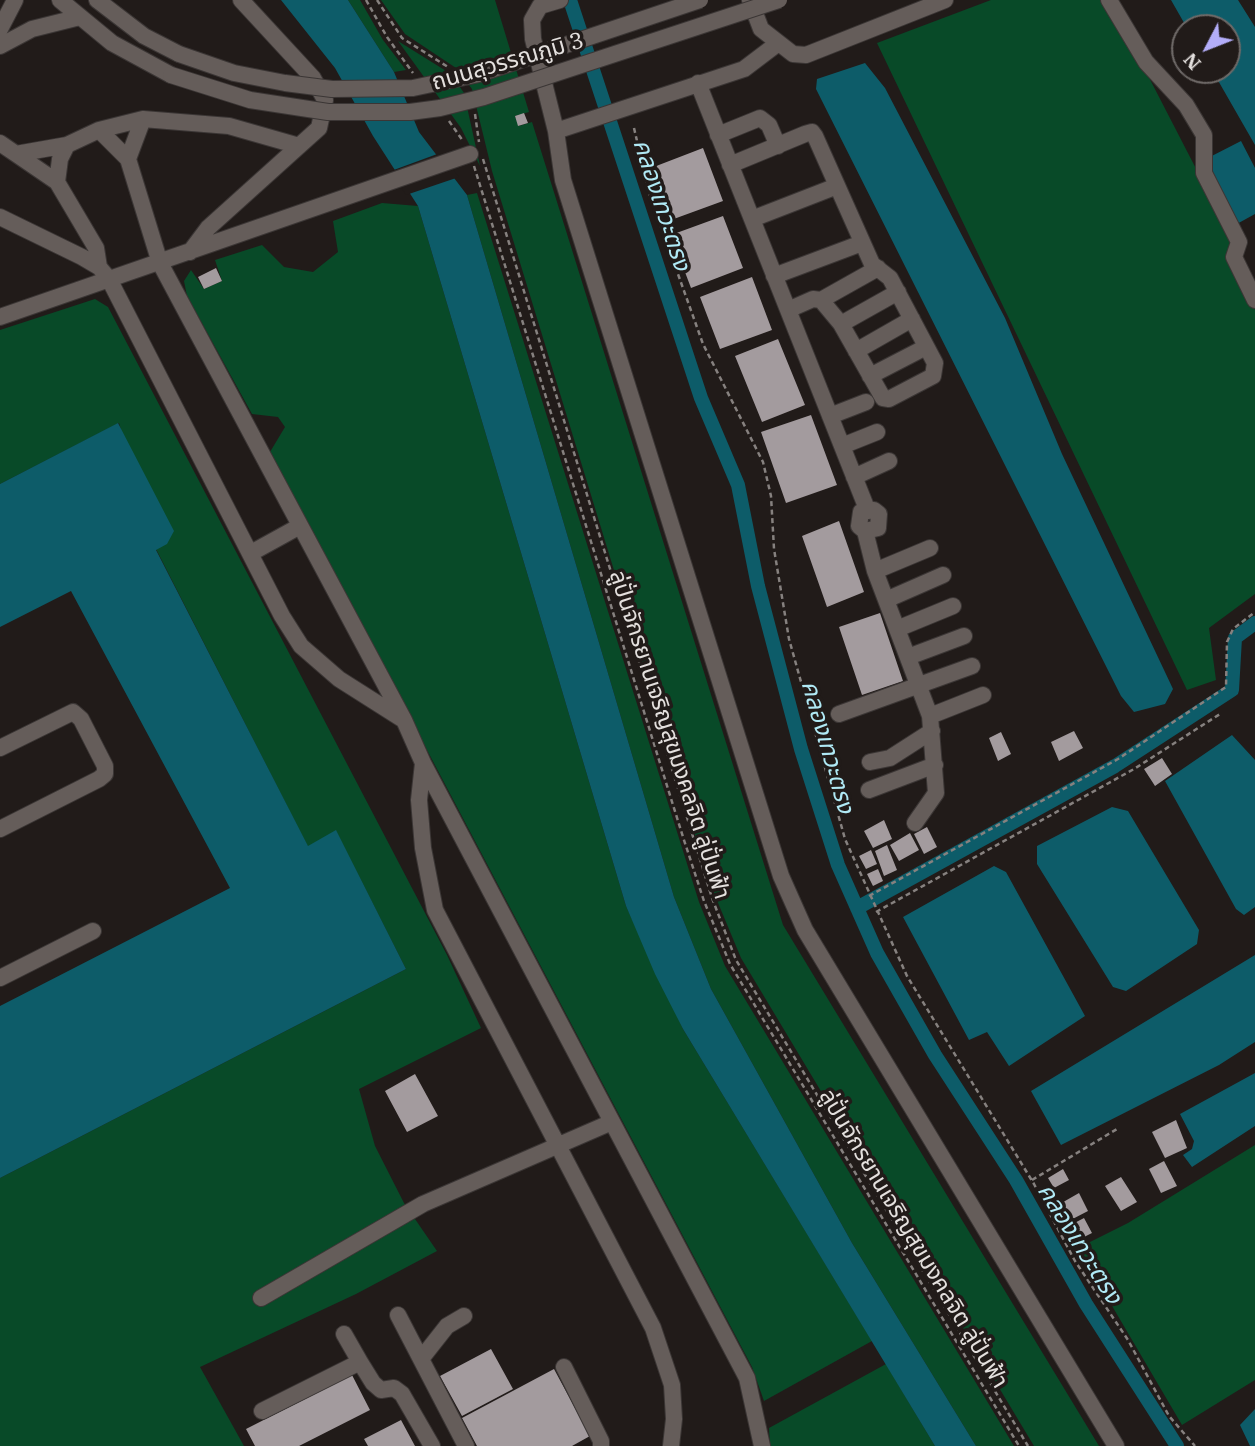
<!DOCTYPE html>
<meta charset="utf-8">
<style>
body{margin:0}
#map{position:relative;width:1255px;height:1446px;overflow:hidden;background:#211b19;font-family:"IBM Plex Serif",serif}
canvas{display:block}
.north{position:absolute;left:1171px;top:14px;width:70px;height:70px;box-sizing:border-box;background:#211b19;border:2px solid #6f6a68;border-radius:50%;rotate:228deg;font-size:19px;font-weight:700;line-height:28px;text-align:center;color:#e4e0de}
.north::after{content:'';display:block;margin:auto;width:24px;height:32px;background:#b3adf9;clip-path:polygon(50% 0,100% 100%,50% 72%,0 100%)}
</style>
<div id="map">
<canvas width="1255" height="1446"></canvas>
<div class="north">N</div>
</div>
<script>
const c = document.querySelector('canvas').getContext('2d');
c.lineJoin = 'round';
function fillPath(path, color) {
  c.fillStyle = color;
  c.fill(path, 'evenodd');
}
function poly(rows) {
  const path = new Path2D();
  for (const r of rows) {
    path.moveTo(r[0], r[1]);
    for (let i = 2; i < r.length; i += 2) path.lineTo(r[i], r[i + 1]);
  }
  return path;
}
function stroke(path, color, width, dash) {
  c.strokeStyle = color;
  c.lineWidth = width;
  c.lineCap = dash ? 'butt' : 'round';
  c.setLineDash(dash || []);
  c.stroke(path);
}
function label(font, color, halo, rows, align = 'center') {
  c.font = font + ' "IBM Plex Serif","Noto Sans Thai",serif';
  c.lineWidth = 7;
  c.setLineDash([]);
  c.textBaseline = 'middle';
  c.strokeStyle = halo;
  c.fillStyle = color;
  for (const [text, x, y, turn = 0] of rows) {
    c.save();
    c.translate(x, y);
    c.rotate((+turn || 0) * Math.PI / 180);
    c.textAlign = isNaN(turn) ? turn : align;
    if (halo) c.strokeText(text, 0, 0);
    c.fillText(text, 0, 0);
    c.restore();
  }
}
fillPath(poly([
 [348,0,360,0,383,40,406,70,394,72],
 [381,0,495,0,529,112,515,116,519,126,532,122,783,925,1099,1446,1034,1446,741,958,716,898,694,832,492,171,472,89,456,68,405,34],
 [991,0,1109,0,1255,283,1255,594,1209,628,1216,680,1187,690,877,43],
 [398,41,451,74,464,93,480,166,461,128],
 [477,193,699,902,725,966,1014,1446,976,1446,852,1243,711,989,674,897,467,195],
 [382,203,418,206,626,906,683,1029,872,1341,764,1401,752,1367,270,452,285,427,278,417,252,414,187,296,184,281,191,270,204,289,222,281,215,260,262,245,284,267,313,272,338,252,333,221],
 [95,299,108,307,447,955,481,1028,359,1089,375,1146,404,1203,437,1251,356,1294,200,1367,244,1446,0,1446,0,1178,406,969,336,831,308,847,156,549,119,423,0,484,0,330],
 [1255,1145,1255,1380,1182,1425,1078,1248,1128,1223],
 [886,1364,935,1446,770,1446,769,1428]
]), '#084a28');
fillPath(poly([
 [281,0,348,0,394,72,419,132,467,195,674,897,711,989,852,1243,976,1446,935,1446,683,1029,655,974,626,906,418,206,373,136,335,68],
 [1171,0,1238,0,1255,27,1255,145,1212,70,1227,70,1227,28,1187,28],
 [865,63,885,88,1005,318,1062,454,1173,689,1165,704,1134,712,1121,696,816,89,817,79],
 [1241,141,1255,168,1255,214,1235,225,1202,161],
 [118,423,174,531,167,544,156,550,308,846,336,830,406,969,0,1178,0,1006,230,888,71,591,0,627,0,484],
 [1232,735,1255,760,1255,907,1244,915,1236,909,1165,781],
 [1112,807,1128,811,1199,930,1197,944,1126,991,1113,987,1037,864,1037,846],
 [994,866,1006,872,1085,1016,1009,1066,987,1032,969,1040,903,917],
 [1255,955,1255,1042,1219,1065,1061,1145,1031,1091],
 [1255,1073,1255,1126,1192,1167,1183,1155,1192,1149,1194,1141,1180,1114],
 [1255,1409,1255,1446,1250,1446,1240,1425]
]), '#0d5c69');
fillPath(poly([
 [440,153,459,177,406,195,391,171]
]), '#211b19');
stroke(poly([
 [570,0,701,398,738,485,758,586,801,749,838,865,877,953,935,1055,1016,1180,1086,1304,1177,1446],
 [857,908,1115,766,1232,690,1235,638,1255,623]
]), '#0d5c69', 14);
fillPath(poly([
 [524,113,528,123,518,126,515,116],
 [703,148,723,201,671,220,651,168],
 [723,216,743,268,691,288,671,235],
 [216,268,222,281,204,289,198,277],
 [752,277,772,330,720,349,700,297],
 [778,339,805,405,762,422,735,356],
 [811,415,837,485,786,503,761,432],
 [839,521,864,592,827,607,802,536],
 [880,613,903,681,862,695,839,627],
 [1074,731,1083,748,1059,761,1051,742],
 [1001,732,1011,754,998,761,989,738],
 [1162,758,1172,774,1155,786,1144,769],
 [884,820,892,839,873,848,864,831],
 [927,827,937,847,924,854,914,834],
 [910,833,919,850,899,861,890,845],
 [887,845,897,870,884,876,875,851],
 [871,850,877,864,866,869,859,856],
 [878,869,883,881,873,886,867,874],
 [415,1074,438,1116,407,1132,385,1091],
 [1176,1120,1187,1148,1165,1158,1152,1132],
 [1164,1161,1177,1186,1161,1193,1149,1169],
 [1063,1169,1069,1180,1054,1188,1048,1178],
 [1121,1177,1137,1202,1121,1211,1105,1186],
 [1079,1193,1088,1211,1061,1225,1051,1209],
 [1084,1218,1092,1233,1072,1243,1063,1229],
 [491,1349,513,1389,462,1416,440,1376],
 [554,1369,590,1436,572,1446,477,1446,462,1418],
 [352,1375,370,1410,299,1446,255,1446,246,1429],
 [401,1420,415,1446,368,1446,364,1439]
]), '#a39b9e');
const minor = poly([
 [60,0,112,43,171,75],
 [97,0,144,36,179,54],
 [750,0,761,29,793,54,806,55,945,0],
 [1109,0,1146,62,1186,105,1204,135,1204,173,1239,242,1234,257,1255,300],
 [0,29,15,0],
 [777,44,744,69,556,131,563,180,781,876,805,930,1116,1446],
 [0,46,32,29,80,17],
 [698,83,867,509],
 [99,130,128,159,160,263,404,720,423,763,747,1378,762,1446],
 [556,131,533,39,532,20,540,6,560,0],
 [718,135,760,118,769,125,778,146],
 [0,143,16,154,67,145,99,130,143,119,229,126,299,146,319,128,325,100,313,78,241,0],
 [16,154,57,182,96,248,99,267],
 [128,159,143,119],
 [730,165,805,134,812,132,815,136,872,264,890,278,935,363,933,376,889,399,883,398,841,324,821,300,813,299,788,310],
 [57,182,60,159,67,145],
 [0,217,82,257,99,267,109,279,282,616,301,646,339,679,402,719],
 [752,219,837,186],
 [190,252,208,228,299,146],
 [774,276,862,243],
 [821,300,878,268],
 [0,317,470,154],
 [841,324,898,292],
 [856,351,912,319],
 [870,376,926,347],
 [830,416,866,402],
 [842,446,877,432],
 [854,477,889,461],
 [865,531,878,528,879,514,874,510,861,512,859,526,865,531,875,571,930,716,936,793,915,823],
 [251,553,300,526],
 [875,571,930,548],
 [886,600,943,575],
 [897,629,953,606],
 [908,657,964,636],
 [839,714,972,666],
 [930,716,983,695],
 [0,748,73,712,81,719,105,766,105,774,99,779,0,829],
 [870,762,890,758,932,731],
 [423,763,419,800,423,848,435,910,653,1328,672,1385,674,1419,671,1446],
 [869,790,935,765],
 [0,978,93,931],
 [261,1298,423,1204,612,1122],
 [398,1315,466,1446],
 [344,1334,360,1362],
 [421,1359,447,1326,464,1316],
 [564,1367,601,1441,601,1446],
 [262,1411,360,1362,373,1383,381,1390,394,1388,402,1394,432,1446]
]);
stroke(minor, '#3b3635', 18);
stroke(poly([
 [366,0,387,37,413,73],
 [377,0,402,38,448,67],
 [475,114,479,142],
 [449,121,463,141],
 [634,128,649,193,703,344,763,462,771,496,774,549,789,639,845,839,907,976,1034,1184,1075,1261,1128,1340,1169,1416,1195,1446],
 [483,159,712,898,736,960,1028,1446],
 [474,166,683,837,704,901,730,964,1019,1446],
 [869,896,1118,759,1226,687,1227,642,1233,629,1255,612],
 [876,912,1134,769,1220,714],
 [1032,1180,1117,1129]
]), '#86817f', 2.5, [5, 3.5]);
stroke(minor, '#655d5a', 16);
const minorBridge = poly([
 [179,54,234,73,285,83,332,89,413,88,479,74,700,0],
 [171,75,250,100,328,112,410,112,440,108,484,97,779,0]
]);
stroke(minorBridge, '#3b3635', 18, []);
stroke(minorBridge, '#655d5a', 16);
label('23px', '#e4e0de', '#211b19', [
 ["ถนนสุวรรณภูมิ 3",508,62,-16],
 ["ลู่ปั่นจักรยานเจริญสุขมงคลจิต ลู่ปั่นฟ้า",669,735,72],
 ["ลู่ปั่นจักรยานเจริญสุขมงคลจิต ลู่ปั่นฟ้า",913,1239,59]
]);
label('italic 24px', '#b0e9f5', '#211b19', [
 ["คลองเทวะตรง",661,205,72],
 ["คลองเทวะตรง",827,747,74],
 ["คลองเทวะตรง",1079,1244,58]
]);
</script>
